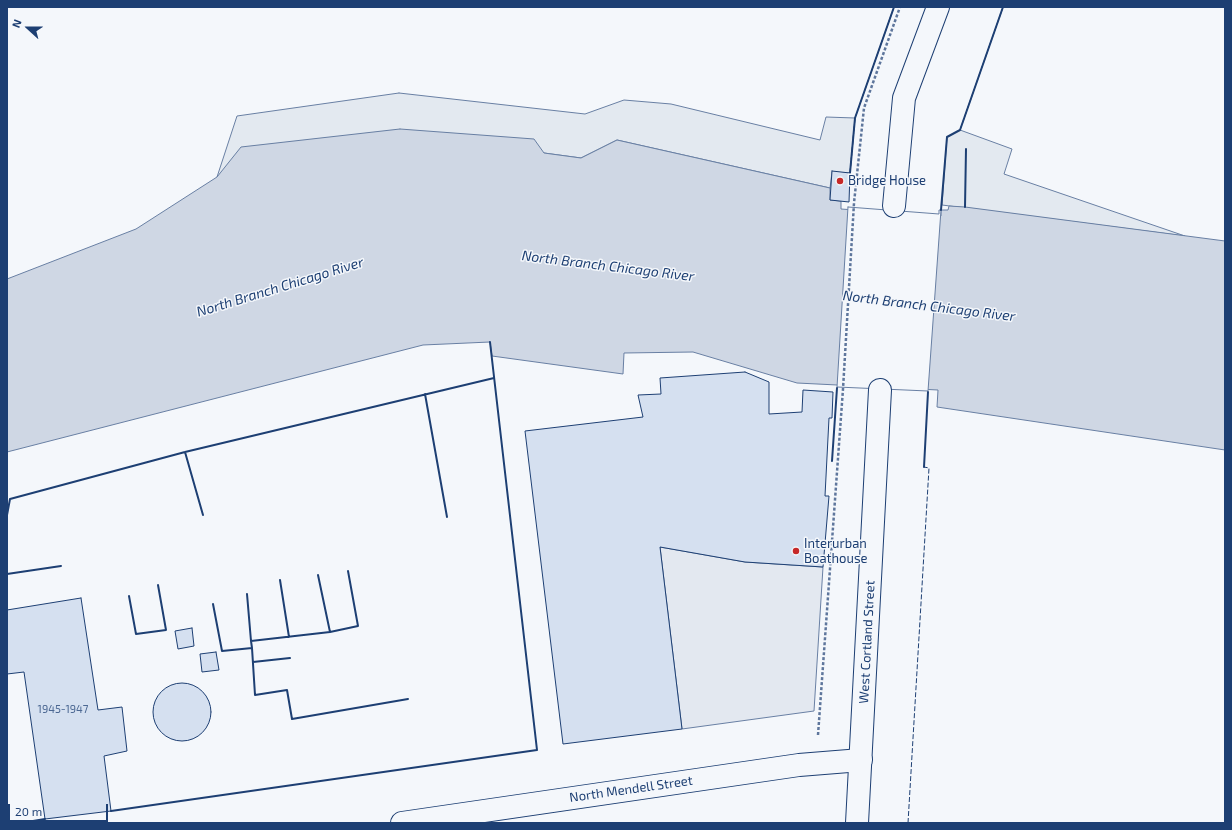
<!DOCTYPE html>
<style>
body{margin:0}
#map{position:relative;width:1232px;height:830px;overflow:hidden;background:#f4f7fb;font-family:"Exo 2",sans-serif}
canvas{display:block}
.frame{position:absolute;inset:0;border:8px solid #1d3f73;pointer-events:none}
.north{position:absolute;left:8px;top:8px;width:40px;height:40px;-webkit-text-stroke:3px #f4f7fb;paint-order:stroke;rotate:291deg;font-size:11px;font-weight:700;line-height:16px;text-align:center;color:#1d3f73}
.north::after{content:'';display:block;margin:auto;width:14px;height:18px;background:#1d3f73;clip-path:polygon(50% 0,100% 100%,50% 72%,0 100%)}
.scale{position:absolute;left:8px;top:804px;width:100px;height:18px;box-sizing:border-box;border:2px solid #1d3f73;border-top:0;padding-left:5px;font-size:12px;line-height:14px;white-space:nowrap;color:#1d3f73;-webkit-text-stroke:3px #f4f7fb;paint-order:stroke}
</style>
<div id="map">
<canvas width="1232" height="830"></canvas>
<div class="frame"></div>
<div class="north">N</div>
<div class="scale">20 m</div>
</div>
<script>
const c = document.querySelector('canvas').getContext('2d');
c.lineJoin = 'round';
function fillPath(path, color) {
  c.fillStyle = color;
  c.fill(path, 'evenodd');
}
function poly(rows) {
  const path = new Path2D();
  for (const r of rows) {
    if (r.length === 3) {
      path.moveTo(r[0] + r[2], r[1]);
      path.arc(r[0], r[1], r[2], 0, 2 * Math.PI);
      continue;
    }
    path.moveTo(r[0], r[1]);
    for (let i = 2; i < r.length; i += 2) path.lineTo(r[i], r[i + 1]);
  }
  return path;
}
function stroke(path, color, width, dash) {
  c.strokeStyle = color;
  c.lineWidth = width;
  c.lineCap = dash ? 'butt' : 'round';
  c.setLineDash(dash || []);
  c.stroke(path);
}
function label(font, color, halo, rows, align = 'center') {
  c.font = font + ' "Exo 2",sans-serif';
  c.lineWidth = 3;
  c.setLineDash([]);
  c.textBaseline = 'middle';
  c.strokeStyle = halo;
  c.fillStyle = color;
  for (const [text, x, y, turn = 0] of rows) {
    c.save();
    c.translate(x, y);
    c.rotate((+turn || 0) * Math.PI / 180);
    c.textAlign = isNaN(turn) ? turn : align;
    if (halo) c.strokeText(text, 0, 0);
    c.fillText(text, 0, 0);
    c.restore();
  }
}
const green = poly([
 [399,93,585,114,624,100,671,104,820,140,826,117,855,118,850,173,832,172,830,188,617,140,581,158,544,153,217,177,237,116,399,93],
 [960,130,1012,149,1004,174,1185,236,942,205,947,137,960,130]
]);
fillPath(green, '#e3e9f0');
stroke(green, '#687fa3', 1);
const parking = poly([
 [660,547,745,562,823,567,814,711,682,729,660,547]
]);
fillPath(parking, '#e3e8f0');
stroke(parking, '#687fa3', 1);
const water = poly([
 [400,129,534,139,544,153,581,158,617,140,830,188,830,200,841,201,841,209,941,216,941,210,948,210,949,206,965,207,1225,241,1225,450,937,407,938,390,797,383,693,352,624,353,623,374,492,356,490,342,423,345,7,452,7,279,136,229,217,177,241,147,400,129]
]);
fillPath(water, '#cfd7e4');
stroke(water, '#687fa3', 1);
const pier = poly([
 [848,207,939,214,939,210,941,210,928,391,837,387,848,207]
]);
fillPath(pier, '#f4f7fb');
stroke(pier, '#687fa3', 1);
const building = poly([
 [832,171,850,173,849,202,830,200,832,171],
 [745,372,769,382,769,414,802,412,803,390,833,392,832,418,829,418,825,496,829,496,823,567,745,562,660,547,682,729,563,744,525,431,643,417,638,395,661,394,660,378,745,372],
 [81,598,98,710,122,707,127,751,104,756,111,811,45,819,24,672,7,674,7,610,81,598],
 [192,628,194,646,178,649,175,631,192,628],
 [216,652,219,670,202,672,200,654,216,652],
 [182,712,29]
]);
fillPath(building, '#d5e0f0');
stroke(building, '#1d3f73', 1);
const minor = poly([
 [402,823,799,765,861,760]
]);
const major = poly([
 [894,206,904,98,938,7],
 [857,823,880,390]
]);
stroke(minor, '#1d3f73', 24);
stroke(major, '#1d3f73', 24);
stroke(poly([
 [818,735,843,389,854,203,864,108,900,7]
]), '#5e769c', 2.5, [3, 2]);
stroke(minor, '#f4f7fb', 22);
stroke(major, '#f4f7fb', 22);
stroke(poly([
 [960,130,1003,7],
 [850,173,855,118,894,7],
 [908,823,929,468,924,467]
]), '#1d3f73', 1, [5, 2]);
stroke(poly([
 [850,173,855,118,894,7],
 [965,207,966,149],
 [941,210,947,137,960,130,1003,7],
 [425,394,447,517],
 [185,452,203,515],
 [832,461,837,388],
 [924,467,928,392],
 [7,515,10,499,185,452,494,378],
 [7,574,61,566],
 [318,575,330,632],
 [280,580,289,637],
 [247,594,251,641],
 [129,596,136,634,166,630,158,585],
 [213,604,222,651,252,648,255,695,287,690,292,719,408,699],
 [252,648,251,641,330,632,358,626,348,571],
 [253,662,290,658],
 [111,811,537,750,490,342],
 [21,823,45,819]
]), '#1d3f73', 2);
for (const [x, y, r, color] of [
 [840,181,4,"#c62828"],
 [796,551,4,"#c62828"]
]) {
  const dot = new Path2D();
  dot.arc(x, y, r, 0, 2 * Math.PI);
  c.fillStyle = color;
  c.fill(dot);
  stroke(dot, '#f4f7fb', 1.5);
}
label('11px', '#4b6792', null, [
 ["1945-1947",63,709]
]);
label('13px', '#1d3f73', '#f4f7fb', [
 ["Bridge House",848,181],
 ["Interurban",804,544],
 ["Boathouse",804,559]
], 'left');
label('13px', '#1d3f73', '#f4f7fb', [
 ["West Cortland Street",867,642,-87],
 ["North Mendell Street",631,789,-8]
]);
label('italic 14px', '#1d3f73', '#f4f7fb', [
 ["North Branch Chicago River",608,266,7],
 ["North Branch Chicago River",280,287,-17],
 ["North Branch Chicago River",929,306,7]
]);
</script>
